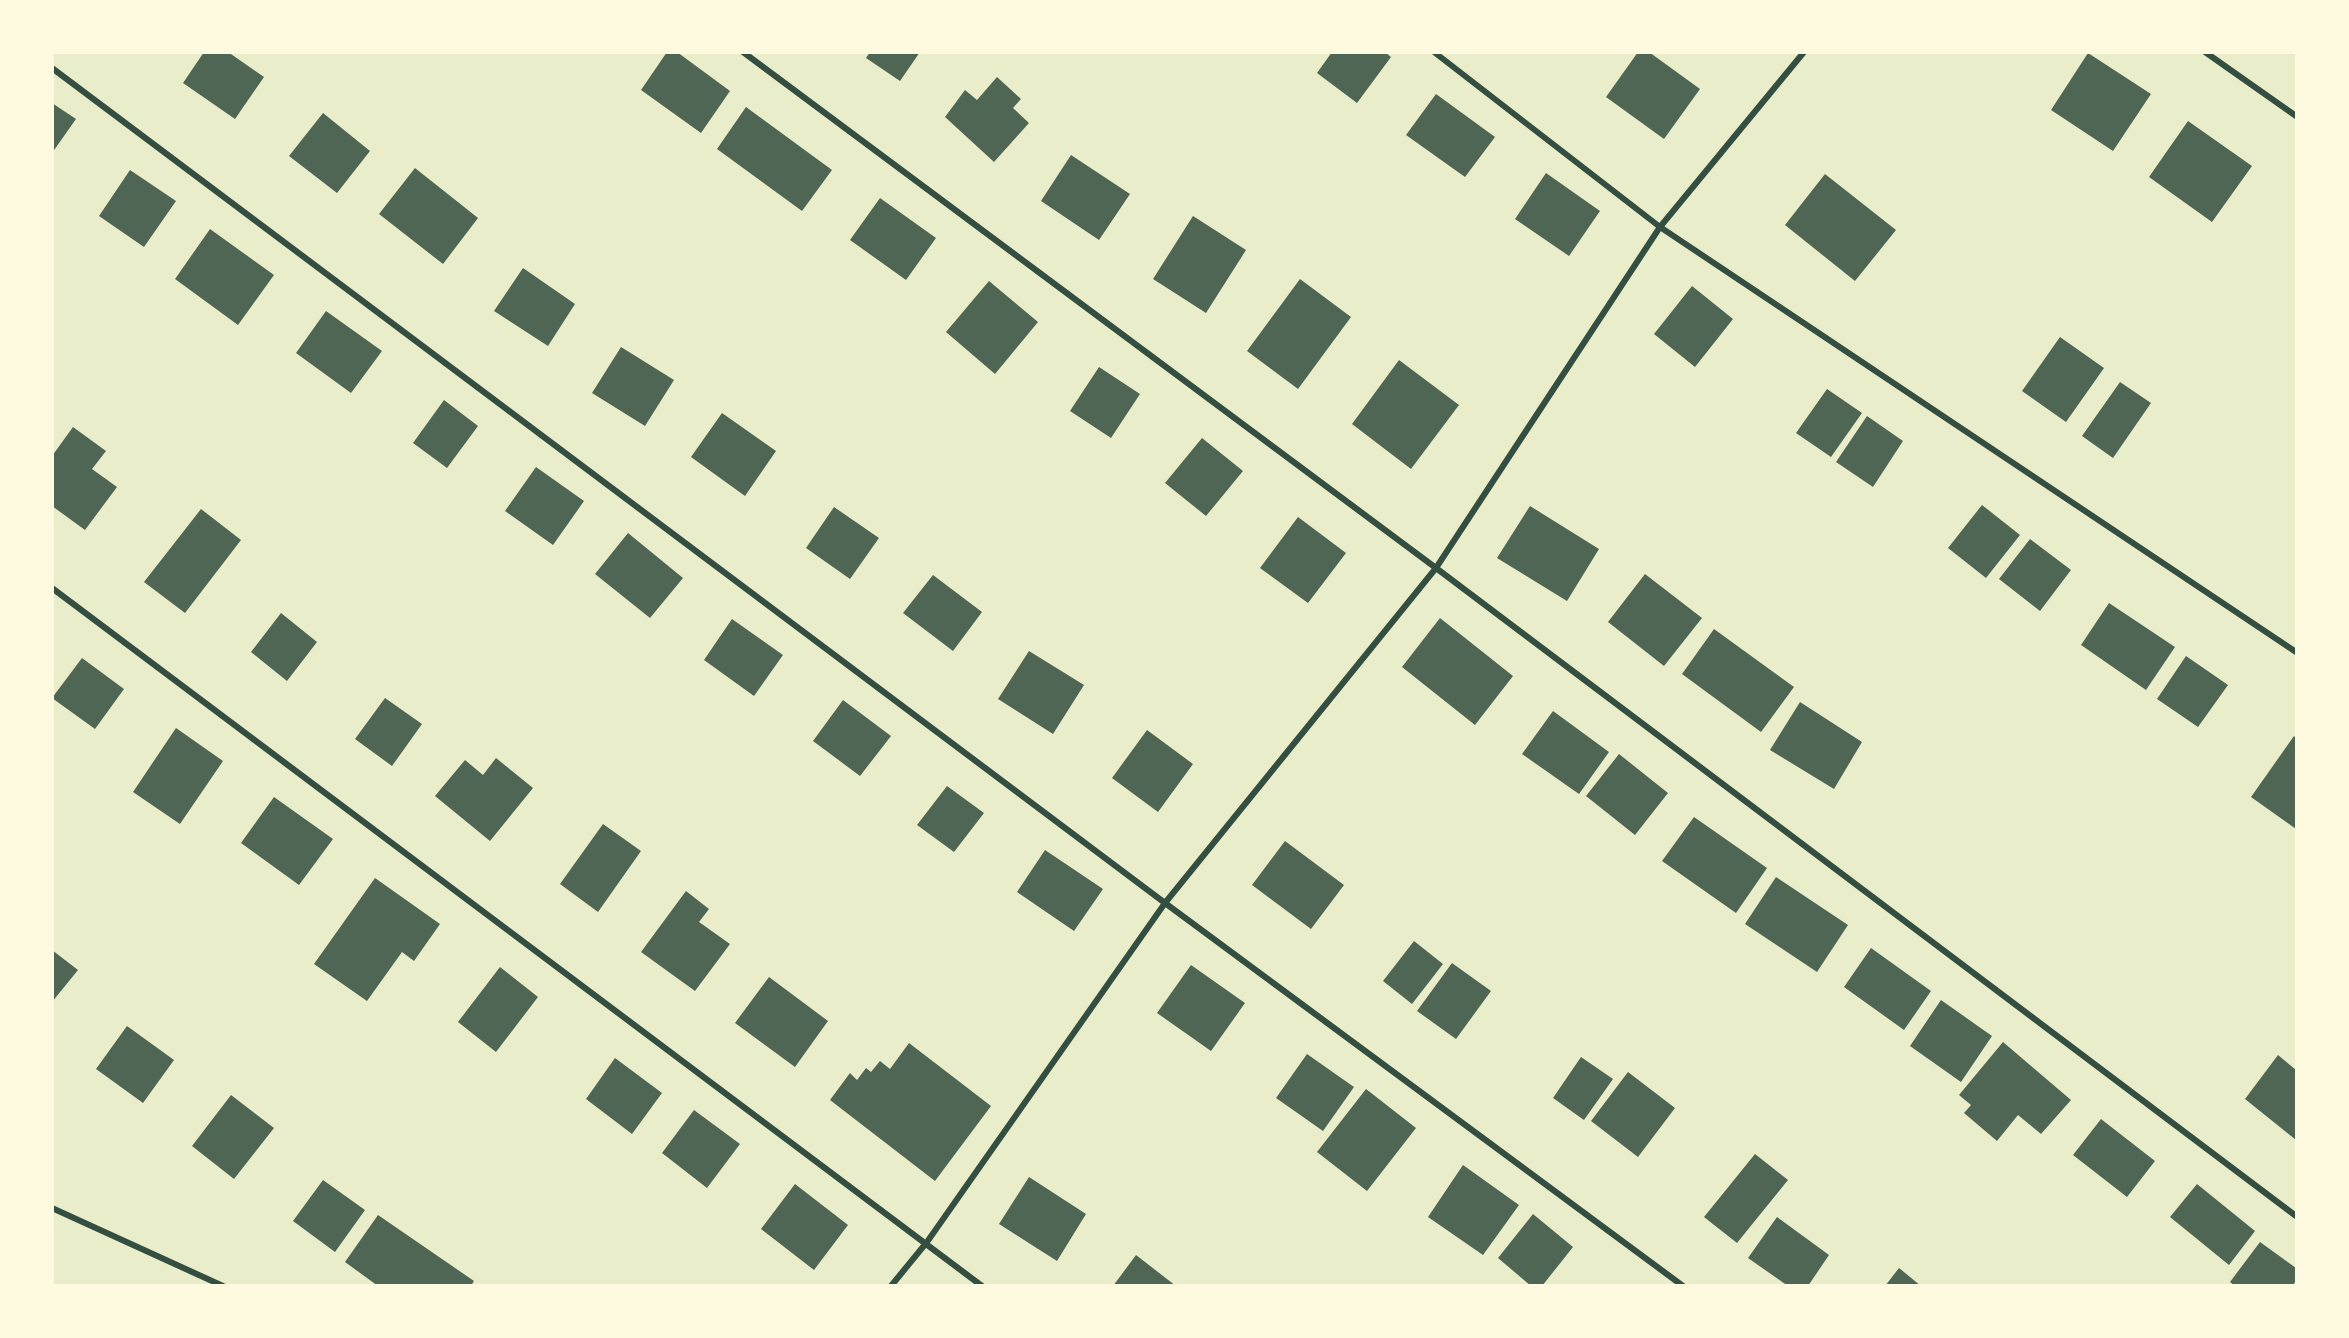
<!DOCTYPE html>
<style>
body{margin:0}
#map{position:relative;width:2349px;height:1338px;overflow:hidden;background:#e9edc9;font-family:Overpass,sans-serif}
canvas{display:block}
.frame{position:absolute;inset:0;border:54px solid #fefae0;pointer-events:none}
</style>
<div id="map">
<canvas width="2349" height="1338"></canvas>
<div class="frame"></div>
</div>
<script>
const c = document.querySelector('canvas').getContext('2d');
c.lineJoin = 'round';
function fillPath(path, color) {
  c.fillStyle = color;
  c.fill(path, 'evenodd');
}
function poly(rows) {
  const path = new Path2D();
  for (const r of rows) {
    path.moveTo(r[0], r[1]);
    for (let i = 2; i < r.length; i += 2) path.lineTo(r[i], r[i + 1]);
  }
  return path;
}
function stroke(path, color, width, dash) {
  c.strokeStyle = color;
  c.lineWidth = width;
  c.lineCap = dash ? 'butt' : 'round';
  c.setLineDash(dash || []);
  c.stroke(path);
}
fillPath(poly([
 [204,52,228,52,264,77,235,119,183,83],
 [667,52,677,52,730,91,701,133,641,90],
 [870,52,920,52,900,81,866,58],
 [1332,52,1385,52,1391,57,1357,103,1317,73],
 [1638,52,1649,52,1700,89,1664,139,1606,97],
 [2088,53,2151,94,2113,151,2051,110],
 [997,77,1021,99,1013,108,1029,123,994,162,945,117,965,90,977,100],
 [1436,94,1495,137,1465,177,1406,135],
 [52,103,76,119,52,153],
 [746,107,832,170,802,211,717,149],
 [323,113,370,151,337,193,289,156],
 [2188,121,2252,166,2212,222,2149,177],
 [1071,155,1130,194,1099,240,1041,201],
 [415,168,478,218,443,264,379,214],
 [130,170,176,201,144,247,99,216],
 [1546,173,1600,211,1569,256,1515,219],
 [1825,174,1896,230,1855,281,1785,225],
 [880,198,936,238,906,280,850,240],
 [1193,216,1246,250,1206,313,1153,279],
 [210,229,274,275,238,325,175,279],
 [523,268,575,304,548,346,494,311],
 [1300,279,1351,317,1298,389,1247,351],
 [989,281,1038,322,995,374,946,332],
 [1692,286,1733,319,1695,367,1654,334],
 [326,311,382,351,351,393,296,353],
 [2060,337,2104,368,2066,422,2022,391],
 [621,347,674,380,645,426,592,393],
 [1399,360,1459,405,1411,469,1352,424],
 [1099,367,1140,394,1111,438,1070,411],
 [2120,382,2151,403,2113,458,2082,436],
 [1827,389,1862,413,1831,457,1796,433],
 [444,400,478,426,447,468,413,443],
 [722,413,776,451,745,496,691,457],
 [1867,416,1903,441,1873,487,1836,462],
 [73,427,106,451,92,469,117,487,85,530,52,506,52,456],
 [1202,438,1243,471,1206,516,1165,483],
 [536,467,584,501,553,545,505,511],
 [1982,505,2020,535,1986,578,1948,548],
 [1530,506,1599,549,1567,601,1497,558],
 [834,507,879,538,850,579,806,548],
 [201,509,241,540,185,613,144,582],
 [1298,517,1346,553,1308,603,1260,568],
 [628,533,683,578,650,618,595,574],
 [2030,539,2071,570,2040,611,1999,579],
 [1645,574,1702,618,1664,666,1608,622],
 [933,575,982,612,953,651,903,613],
 [2109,603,2175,647,2146,690,2081,645],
 [281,613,317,642,287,681,251,652],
 [1440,618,1513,676,1475,725,1402,667],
 [732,619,783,655,754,696,704,660],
 [1714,629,1794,687,1761,732,1682,674],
 [1029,651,1084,685,1053,734,998,699],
 [2186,656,2228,685,2198,727,2157,699],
 [82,658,124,689,95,729,52,698],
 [385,698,422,724,392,766,355,739],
 [843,700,891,736,860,776,813,741],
 [1800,702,1862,742,1834,789,1770,750],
 [1553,711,1609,752,1579,794,1522,754],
 [176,728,223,761,180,824,133,792],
 [1147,730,1193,764,1158,812,1112,778],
 [2294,736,2296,738,2296,829,2251,797],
 [1619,754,1668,793,1635,835,1586,796],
 [496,758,533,788,490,841,435,796,465,760,483,775],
 [947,786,984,813,954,852,917,825],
 [274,797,333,839,299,885,241,843],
 [1694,817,1767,868,1736,913,1662,861],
 [603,824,641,851,598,912,560,884],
 [1285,841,1344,885,1311,929,1252,885],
 [1045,850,1103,889,1074,931,1017,892],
 [1776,877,1848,925,1817,972,1745,924],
 [375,878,440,924,414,961,402,952,367,1001,314,964],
 [686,891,709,909,699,922,730,944,695,991,641,952],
 [1414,941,1443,964,1412,1004,1383,981],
 [1871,948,1931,991,1904,1030,1844,987],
 [52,950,78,970,52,1002],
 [1452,963,1491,991,1456,1039,1417,1011],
 [1191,965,1245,1003,1211,1051,1157,1013],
 [500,967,538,997,496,1052,458,1022],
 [769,977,828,1021,795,1067,735,1023],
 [1941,1000,1992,1036,1961,1082,1910,1046],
 [127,1026,174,1060,143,1103,96,1069],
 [2003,1042,2071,1100,2041,1134,2018,1115,1997,1141,1964,1113,1971,1105,1959,1095],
 [909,1043,991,1106,935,1181,830,1100,850,1073,857,1080,866,1068,871,1072,880,1061,890,1069],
 [1307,1054,1354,1087,1323,1131,1276,1098],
 [2278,1055,2296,1070,2296,1140,2245,1099],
 [1581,1057,1613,1079,1584,1120,1553,1098],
 [615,1058,662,1093,632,1134,586,1099],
 [1628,1072,1675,1108,1638,1157,1591,1121],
 [1366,1089,1416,1128,1367,1191,1317,1152],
 [231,1095,274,1128,234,1179,192,1146],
 [694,1110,740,1144,707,1188,662,1153],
 [2101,1119,2155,1161,2127,1197,2073,1155],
 [1755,1154,1788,1180,1737,1243,1704,1217],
 [1463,1165,1519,1205,1483,1255,1428,1217],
 [1029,1177,1086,1214,1057,1261,999,1224],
 [323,1180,365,1210,335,1252,293,1221],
 [795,1184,848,1225,814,1270,761,1229],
 [2197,1184,2255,1231,2229,1265,2170,1217],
 [1533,1214,1573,1247,1542,1286,1531,1286,1498,1258],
 [378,1215,474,1281,471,1286,378,1286,345,1262],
 [1777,1217,1829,1255,1808,1286,1788,1286,1748,1258],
 [2260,1242,2296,1268,2296,1280,2293,1286,2235,1286,2230,1282],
 [1136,1255,1176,1286,1113,1286],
 [1899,1268,1921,1286,1885,1286]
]), '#4f6655');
stroke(poly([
 [743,52,1436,568,2296,1216],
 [1434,52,1660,227,2296,652],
 [2205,52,2296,116],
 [52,68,1165,903,1683,1286],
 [52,588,982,1286],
 [52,1208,223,1286],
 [891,1286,927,1242,1165,903,1436,568,1660,227,1804,52]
]), '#344e41', 6);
</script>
